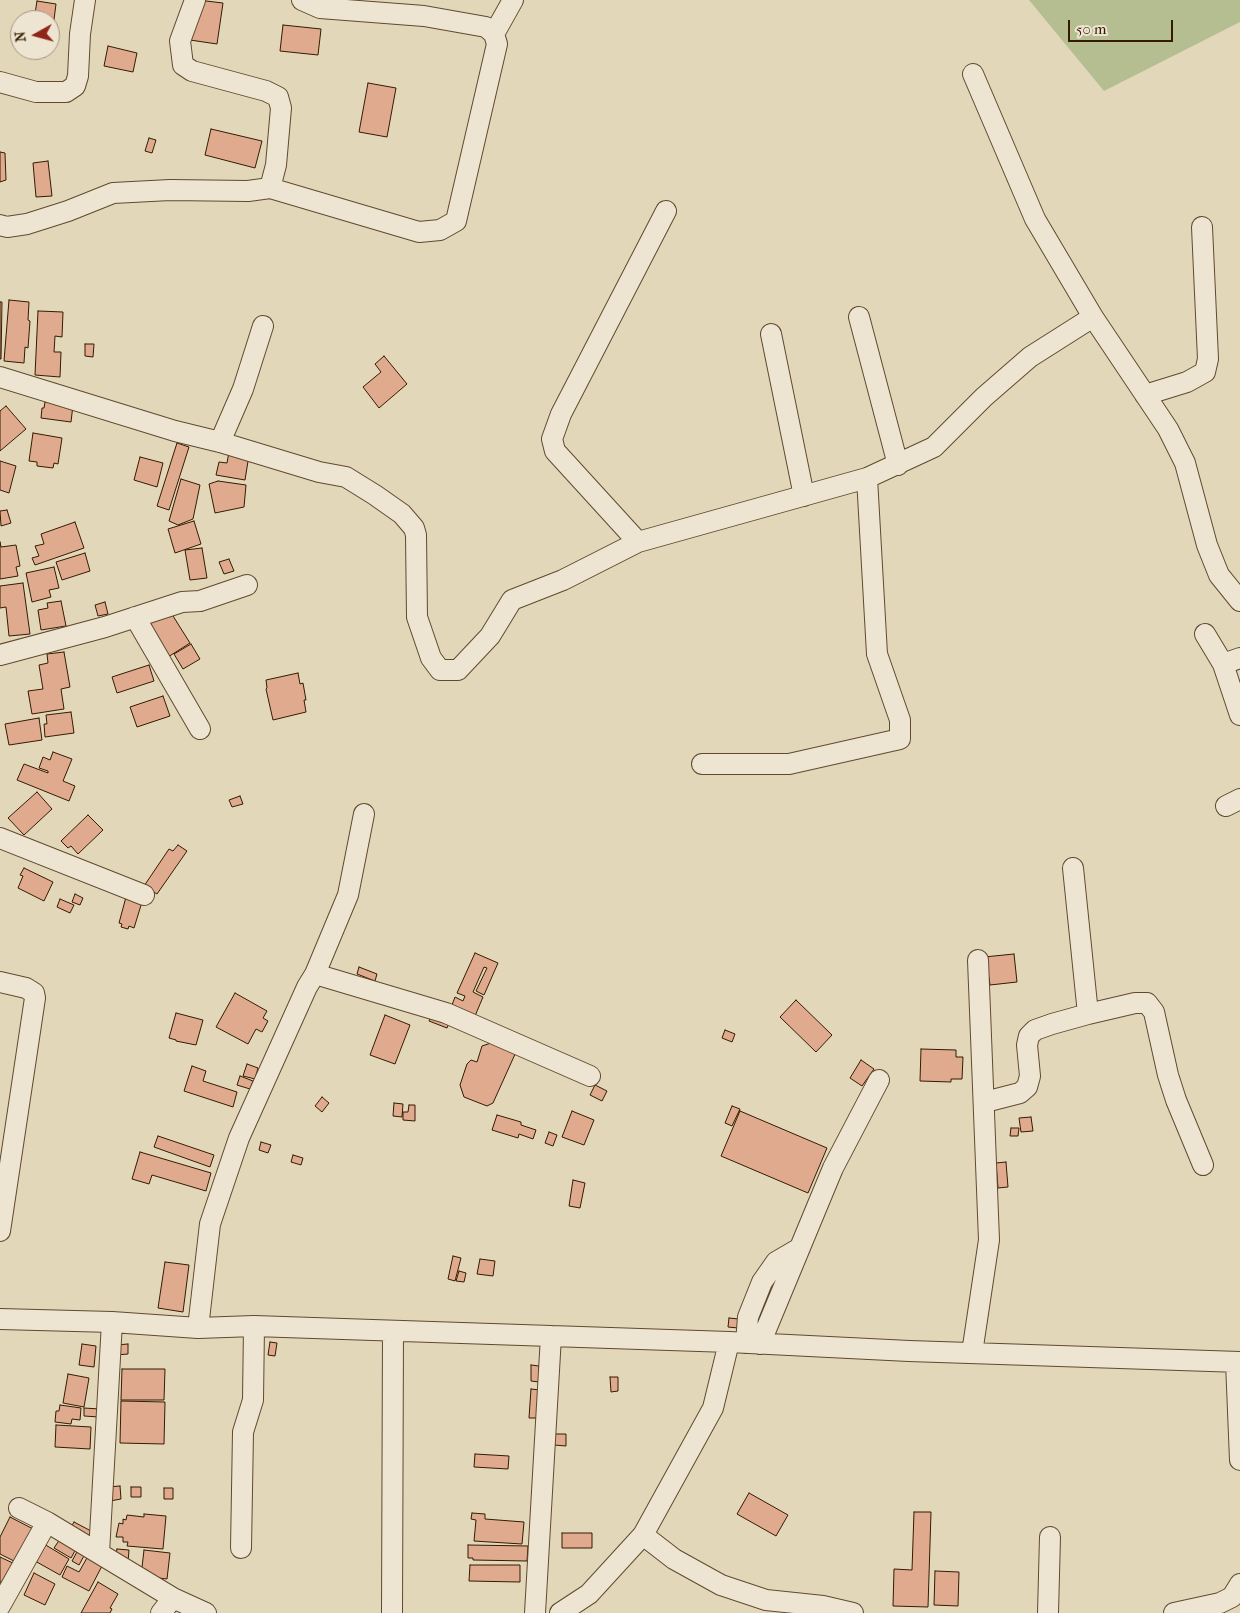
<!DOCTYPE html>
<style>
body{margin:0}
#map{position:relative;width:1240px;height:1613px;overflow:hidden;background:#e3d7ba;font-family:"IM FELL French Canon",serif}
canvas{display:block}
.north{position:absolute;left:10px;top:10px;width:50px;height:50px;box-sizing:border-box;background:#ede5d2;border:1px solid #a3947e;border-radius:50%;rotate:263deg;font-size:14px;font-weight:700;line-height:20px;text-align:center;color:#341b00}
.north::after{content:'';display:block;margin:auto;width:18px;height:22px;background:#8f2418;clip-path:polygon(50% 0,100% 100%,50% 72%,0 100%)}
.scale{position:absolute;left:1068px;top:20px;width:105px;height:22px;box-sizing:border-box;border:2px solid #341b00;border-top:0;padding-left:6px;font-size:15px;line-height:18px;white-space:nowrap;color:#341b00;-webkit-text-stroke:4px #ede5d2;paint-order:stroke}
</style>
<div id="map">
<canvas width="1240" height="1613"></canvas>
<div class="north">N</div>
<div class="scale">50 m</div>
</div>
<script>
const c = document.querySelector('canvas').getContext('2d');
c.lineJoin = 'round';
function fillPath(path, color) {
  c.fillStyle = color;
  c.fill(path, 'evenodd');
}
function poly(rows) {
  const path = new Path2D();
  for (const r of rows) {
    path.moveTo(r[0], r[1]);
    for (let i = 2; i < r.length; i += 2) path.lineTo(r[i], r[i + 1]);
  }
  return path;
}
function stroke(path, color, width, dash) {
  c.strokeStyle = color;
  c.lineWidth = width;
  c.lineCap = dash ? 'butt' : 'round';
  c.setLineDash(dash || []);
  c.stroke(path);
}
fillPath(poly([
 [1029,0,1240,0,1240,22,1104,91]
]), '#b4be90');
const building = poly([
 [198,0,223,3,217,44,190,40,198,0],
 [37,1,56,4,52,35,50,35,50,20,34,20,37,1],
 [283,25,321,29,318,55,280,51,283,25],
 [108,46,137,53,133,72,104,66,108,46],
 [368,83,396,88,387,137,359,132,368,83],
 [211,129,262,141,255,168,205,155,211,129],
 [149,138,156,140,152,153,145,151,149,138],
 [0,152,5,153,6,180,0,182,0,152],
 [48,161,52,196,36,197,33,163,48,161],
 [9,300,29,302,28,320,30,321,28,348,25,347,24,363,4,361,9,300],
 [0,302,2,302,1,359,0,359,0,302],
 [38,311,63,312,62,337,55,336,54,352,61,352,60,377,35,375,38,311],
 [85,344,94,344,93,357,85,356,85,344],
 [384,356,407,384,379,408,363,387,381,372,375,364,384,356],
 [45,402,73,405,71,422,41,418,42,408,44,408,45,402],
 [6,406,26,429,0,451,0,411,6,406],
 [33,433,62,438,58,464,54,463,53,468,37,466,37,462,29,461,33,433],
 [177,443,189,447,169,510,157,506,177,443],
 [229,452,249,455,245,480,216,475,219,462,227,463,229,452],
 [140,457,163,463,157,487,134,480,140,457],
 [0,461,16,466,9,493,0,490,0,461],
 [181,479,200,485,193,519,178,525,169,521,181,479],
 [218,481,246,485,244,507,215,513,209,484,218,481],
 [7,510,11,523,1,526,0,511,7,510],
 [194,521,201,544,175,553,168,529,194,521],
 [75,522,84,548,35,565,32,558,39,556,35,546,44,544,41,534,75,522],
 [0,542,1,547,16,545,20,566,16,567,18,576,0,579,0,542],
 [202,548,207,578,190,580,185,550,202,548],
 [85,553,90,571,62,580,56,562,85,553],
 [229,559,234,571,224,574,219,562,229,559],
 [54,567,59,588,49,590,51,597,32,602,26,573,54,567],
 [23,583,30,634,9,636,6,607,0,608,0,586,23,583],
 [61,601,66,626,41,630,38,610,48,608,47,603,61,601],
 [105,602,108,614,98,616,95,605,105,602],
 [168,608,190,643,168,657,146,622,168,608],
 [191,644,200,659,183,669,174,654,191,644],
 [64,652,70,687,61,689,64,709,32,714,28,691,43,689,39,665,48,663,47,654,64,652],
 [149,665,154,681,117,693,112,677,149,665],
 [298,673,300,684,303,683,306,700,304,700,306,712,273,720,266,689,267,688,266,680,298,673],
 [163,696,170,716,137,727,130,707,163,696],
 [71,712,74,733,45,737,44,724,47,724,46,715,71,712],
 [39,718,42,740,9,745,5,724,39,718],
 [53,752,72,759,63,781,75,786,69,801,17,780,24,764,48,773,48,771,39,768,43,757,50,760,53,752],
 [37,792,52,809,24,835,8,818,37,792],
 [240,796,243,804,232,807,229,800,240,796],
 [88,815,103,830,78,854,71,846,68,848,61,841,88,815],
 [178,845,187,851,157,894,144,886,169,849,173,851,178,845],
 [24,868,53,882,44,901,18,888,23,876,20,875,24,868],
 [75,894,83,898,80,905,72,902,75,894],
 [126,897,142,902,134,928,129,926,128,929,121,927,122,924,119,923,126,897],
 [60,899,74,905,70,913,57,907,60,899],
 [475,953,498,963,484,995,476,991,487,968,484,967,473,992,483,997,475,1016,452,1005,455,997,463,1001,465,996,457,993,475,953],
 [1014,954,1017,982,990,985,989,977,986,977,984,957,1014,954],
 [359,967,377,974,375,981,357,974,359,967],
 [235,993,267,1011,263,1018,268,1021,262,1032,256,1029,248,1044,216,1027,235,993],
 [796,1000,832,1035,816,1052,780,1017,796,1000],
 [176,1013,203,1020,196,1045,176,1041,176,1040,169,1038,176,1013],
 [432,1014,450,1021,447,1028,429,1021,432,1014],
 [385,1015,410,1025,395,1064,370,1055,385,1015],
 [725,1030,735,1034,732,1042,722,1038,725,1030],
 [491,1043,516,1052,493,1103,487,1106,464,1097,460,1085,467,1064,471,1060,477,1062,482,1046,491,1043],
 [921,1049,956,1050,956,1057,963,1057,962,1079,951,1079,951,1082,920,1081,921,1049],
 [861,1060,874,1069,862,1086,850,1078,861,1060],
 [247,1064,258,1068,255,1079,243,1076,247,1064],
 [192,1066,206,1071,203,1081,237,1092,233,1107,184,1091,192,1066],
 [240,1076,253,1081,250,1089,237,1085,240,1076],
 [595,1085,607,1091,602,1101,590,1095,595,1085],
 [322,1097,329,1103,322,1112,315,1106,322,1097],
 [394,1103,403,1104,402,1117,393,1116,394,1103],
 [409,1105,415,1105,415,1121,403,1120,403,1112,408,1112,409,1105],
 [732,1106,740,1109,732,1126,725,1123,732,1106],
 [572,1111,594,1120,584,1145,562,1137,572,1111],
 [740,1111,827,1148,808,1193,721,1156,740,1111],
 [497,1115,521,1122,521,1125,536,1130,533,1139,519,1134,518,1138,492,1130,497,1115],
 [1031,1117,1033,1131,1021,1132,1019,1118,1031,1117],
 [1011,1128,1019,1128,1018,1136,1010,1136,1011,1128],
 [549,1132,557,1135,553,1146,545,1143,549,1132],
 [158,1136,214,1155,210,1167,154,1147,158,1136],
 [261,1142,271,1145,268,1153,259,1150,261,1142],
 [140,1152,211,1173,206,1191,152,1175,149,1184,132,1179,140,1152],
 [293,1155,303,1158,301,1165,291,1162,293,1155],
 [1006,1162,1008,1187,998,1188,996,1163,1006,1162],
 [573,1180,585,1183,580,1208,569,1206,573,1180],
 [453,1256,461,1258,455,1281,448,1279,453,1256],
 [480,1259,495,1261,493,1276,477,1274,480,1259],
 [165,1262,189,1265,183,1312,158,1308,165,1262],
 [459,1271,466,1273,464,1282,456,1281,459,1271],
 [729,1318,739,1319,738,1328,728,1327,729,1318],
 [270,1342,277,1343,275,1356,268,1355,270,1342],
 [82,1344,96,1346,94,1367,79,1365,82,1344],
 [128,1344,128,1354,116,1355,116,1345,128,1344],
 [531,1365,539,1366,539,1382,531,1381,531,1365],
 [122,1369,165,1369,164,1400,121,1400,122,1369],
 [68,1374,89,1378,84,1407,63,1403,68,1374],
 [610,1377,618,1377,618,1391,611,1392,610,1377],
 [531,1389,540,1390,539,1418,529,1418,531,1389],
 [121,1401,165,1402,164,1444,120,1443,121,1401],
 [60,1405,81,1408,80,1420,72,1419,71,1424,55,1422,56,1411,59,1411,60,1405],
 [84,1408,100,1409,99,1417,84,1416,84,1408],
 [56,1425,91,1427,90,1449,55,1447,56,1425],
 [554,1434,566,1434,566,1446,554,1445,554,1434],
 [475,1454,509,1456,508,1469,474,1467,475,1454],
 [120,1486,121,1499,110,1501,108,1487,120,1486],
 [131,1487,141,1487,141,1497,131,1497,131,1487],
 [164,1488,173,1488,173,1499,164,1499,164,1488],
 [749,1493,788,1515,776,1536,737,1514,749,1493],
 [914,1512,931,1512,928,1607,893,1606,894,1569,912,1570,914,1512],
 [472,1513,485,1514,485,1519,524,1522,522,1544,474,1541,476,1520,471,1519,472,1513],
 [144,1514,166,1516,163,1549,127,1546,128,1542,123,1542,123,1537,116,1537,119,1523,123,1524,123,1519,126,1520,127,1515,144,1517,144,1514],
 [10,1517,35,1530,18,1563,0,1554,0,1537,10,1517],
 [74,1522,91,1531,87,1538,70,1529,74,1522],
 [562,1533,592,1533,592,1548,562,1548,562,1533],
 [60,1539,76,1549,71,1558,54,1548,60,1539],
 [44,1544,69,1559,60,1575,35,1561,44,1544],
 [468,1545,528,1546,527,1561,473,1560,473,1558,468,1558,468,1545],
 [117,1549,129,1550,128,1562,115,1560,117,1549],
 [78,1550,85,1554,79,1565,72,1561,78,1550],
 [144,1550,170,1553,167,1579,141,1576,144,1550],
 [88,1556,103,1564,89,1591,62,1577,67,1566,79,1572,88,1556],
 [0,1557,17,1565,7,1585,0,1582,0,1557],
 [470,1565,520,1565,520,1582,469,1581,470,1565],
 [935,1571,959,1572,958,1606,934,1605,935,1571],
 [34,1573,55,1584,45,1605,24,1595,34,1573],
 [98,1582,118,1594,110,1608,112,1609,110,1613,81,1613,98,1582]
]);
fillPath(building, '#e0aa8e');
stroke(building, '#341b00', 1);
const minor = poly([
 [494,34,513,0],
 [973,74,1035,219,1093,317,1168,429,1185,463,1207,545,1219,575,1240,601],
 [0,82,36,92,66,92,75,86,78,76,80,34,85,0],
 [270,188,419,232,440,230,456,221,497,44,494,34,486,27,424,16,320,8,302,0],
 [0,225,7,227,27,224,68,211,113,193,170,190,248,191,270,188,276,165,281,108,278,97,266,91,192,71,183,65,180,41,195,0],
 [859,317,898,465],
 [771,334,804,496],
 [0,377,175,431,220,442,319,472,346,477,375,495,402,514,414,528,416,535,417,617,431,658,440,670,458,670,490,636,512,600,563,580,638,542,867,478,934,447,984,397,1030,357,1093,317],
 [1145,395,1187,382,1205,372,1208,359,1202,227],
 [220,442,243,389,263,326],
 [638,542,555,451,552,439,561,414,666,211],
 [135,617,200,729],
 [1205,634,1223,664,1240,715],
 [0,655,105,627,182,602,200,601,247,585],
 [1223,664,1240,658],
 [702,764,789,764,900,739,900,720,877,654,867,478],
 [1226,806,1240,799],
 [0,838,144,895],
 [1073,868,1088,1014],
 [315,974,446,1013,590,1076],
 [0,982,26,988,34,993,35,998,0,1231],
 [985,1102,1020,1093,1027,1087,1030,1076,1027,1045,1029,1036,1035,1030,1052,1024,1088,1014,1135,1003,1147,1003,1154,1012,1168,1075,1176,1100,1203,1165],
 [0,1319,112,1322,198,1328,254,1326,729,1342,909,1351,1240,1362],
 [198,1328,210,1224,239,1138,307,987,315,974,348,895,364,814],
 [746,1343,748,1317,762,1282,776,1262,800,1248],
 [760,1344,833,1168,879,1080],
 [972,1353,989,1240,978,960],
 [1236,1362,1240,1460],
 [19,1508,47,1522,173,1598,206,1613],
 [643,1535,674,1559,721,1585,766,1600,823,1606,853,1613],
 [241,1548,243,1432,253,1400,254,1326],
 [99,1553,112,1322],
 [0,1606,47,1522],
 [161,1613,173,1598],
 [392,1613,393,1331],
 [535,1613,551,1336],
 [560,1613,589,1594,643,1535,713,1408,729,1342],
 [1048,1613,1050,1537],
 [1174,1613,1220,1603,1232,1597,1240,1584]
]);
stroke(minor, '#604a2e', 22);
stroke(minor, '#ede5d2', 20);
</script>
